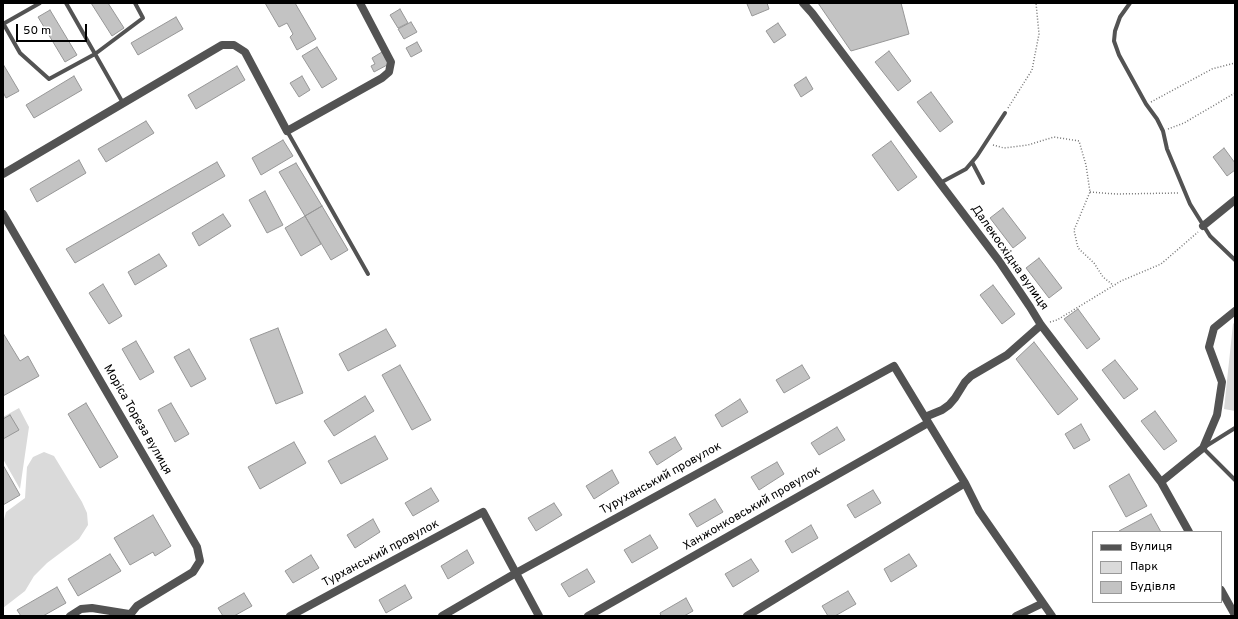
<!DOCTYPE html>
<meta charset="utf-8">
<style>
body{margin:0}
#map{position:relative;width:1238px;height:619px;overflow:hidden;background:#fff;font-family:Overpass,sans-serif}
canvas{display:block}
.frame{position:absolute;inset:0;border:4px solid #000;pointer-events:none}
.legend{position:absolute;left:1092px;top:531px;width:130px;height:72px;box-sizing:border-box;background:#fff;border:1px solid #999;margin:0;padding:5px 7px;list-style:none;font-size:12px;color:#000}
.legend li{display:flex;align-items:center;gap:8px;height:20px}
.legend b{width:20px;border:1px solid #999}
.scale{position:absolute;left:16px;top:24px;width:71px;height:18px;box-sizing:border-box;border:2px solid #000;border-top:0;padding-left:5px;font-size:12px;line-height:14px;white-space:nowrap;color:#000;-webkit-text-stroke:3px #fff;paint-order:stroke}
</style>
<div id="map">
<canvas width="1238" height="619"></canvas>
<div class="frame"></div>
<ul class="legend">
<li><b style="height:5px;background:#535353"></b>Вулиця</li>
<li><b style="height:11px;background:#dadada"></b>Парк</li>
<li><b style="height:11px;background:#c3c3c3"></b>Будівля</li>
</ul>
<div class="scale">50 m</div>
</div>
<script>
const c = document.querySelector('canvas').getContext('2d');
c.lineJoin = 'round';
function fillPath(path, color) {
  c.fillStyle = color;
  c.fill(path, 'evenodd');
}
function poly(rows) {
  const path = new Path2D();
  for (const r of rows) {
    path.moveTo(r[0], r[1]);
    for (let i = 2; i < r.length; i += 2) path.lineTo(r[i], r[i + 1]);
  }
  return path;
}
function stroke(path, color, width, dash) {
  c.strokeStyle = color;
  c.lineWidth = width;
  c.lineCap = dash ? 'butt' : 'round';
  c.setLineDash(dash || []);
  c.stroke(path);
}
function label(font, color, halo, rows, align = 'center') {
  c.font = font + ' Overpass,sans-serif';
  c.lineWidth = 3;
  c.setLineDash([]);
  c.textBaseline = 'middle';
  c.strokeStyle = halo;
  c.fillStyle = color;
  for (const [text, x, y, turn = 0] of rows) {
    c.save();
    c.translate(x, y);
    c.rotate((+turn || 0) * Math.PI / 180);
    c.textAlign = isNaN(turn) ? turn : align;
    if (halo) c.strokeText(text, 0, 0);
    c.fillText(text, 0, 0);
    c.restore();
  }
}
fillPath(poly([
 [1235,322,1235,411,1224,409,1233,324],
 [19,408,29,427,20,489,3,459,3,417],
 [44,452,54,456,82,502,87,513,88,525,79,539,47,563,34,576,25,591,3,608,3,523,6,512,25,498,27,467,33,457]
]), '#dadada');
const building = poly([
 [91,3,108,3,124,28,112,36,91,3],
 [265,3,295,3,316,39,297,50,290,37,293,34,287,23,279,27,265,3],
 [750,3,767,3,769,9,752,16,747,4,750,3],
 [818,3,901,3,909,34,851,51,818,3],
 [400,9,408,23,398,28,390,15,400,9],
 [50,10,77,55,65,62,38,17,50,10],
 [176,17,183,29,138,55,131,43,176,17],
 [411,22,417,32,404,39,398,29,411,22],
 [778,23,786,35,774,43,766,31,778,23],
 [417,42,422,51,411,57,406,48,417,42],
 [317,47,337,79,322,88,302,56,317,47],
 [889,51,911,81,898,91,875,62,889,51],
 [382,52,389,64,374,72,371,66,375,64,372,58,382,52],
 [3,64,19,91,6,98,3,92,3,64],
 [237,66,245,80,196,109,188,95,237,66],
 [74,76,82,90,34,118,26,105,74,76],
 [302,76,310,90,299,97,290,83,302,76],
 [806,77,813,89,801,97,794,85,806,77],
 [931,92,953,122,940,132,917,102,931,92],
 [146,121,154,133,106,162,98,149,146,121],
 [283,140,293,156,261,175,252,158,283,140],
 [891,141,917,177,898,191,872,155,891,141],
 [1224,148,1235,163,1235,170,1227,176,1213,157,1224,148],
 [79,160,86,173,37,202,30,189,79,160],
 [217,162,225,176,75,263,66,249,217,162],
 [296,163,322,206,305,216,279,172,296,163],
 [265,191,283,225,267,233,249,200,265,191],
 [322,206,348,250,331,260,305,216,322,206],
 [1003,208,1026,238,1013,248,990,218,1003,208],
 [223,214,231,226,199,246,192,233,223,214],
 [305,216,321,244,301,256,285,228,305,216],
 [159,254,167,266,135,285,128,272,159,254],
 [1039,258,1062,288,1049,298,1026,268,1039,258],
 [103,284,122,316,109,324,89,293,103,284],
 [993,285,1015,314,1002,324,980,295,993,285],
 [1078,309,1100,339,1087,349,1064,319,1078,309],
 [278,328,303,393,276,404,250,339,278,328],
 [386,329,396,346,348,371,339,354,386,329],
 [3,333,20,361,28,356,39,376,3,396,3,333],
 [136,341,154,372,140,380,122,349,136,341],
 [1034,342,1078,399,1058,415,1016,359,1034,342],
 [189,349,206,379,191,387,174,357,189,349],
 [1115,360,1138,389,1124,399,1102,370,1115,360],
 [400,365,431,420,412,430,382,375,400,365],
 [802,365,810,378,784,393,776,380,802,365],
 [365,396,374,411,334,436,324,421,365,396],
 [740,399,748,412,722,427,715,415,740,399],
 [86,403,118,457,100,468,68,414,86,403],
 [171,403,189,434,175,442,158,410,171,403],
 [1155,411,1177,441,1164,450,1141,421,1155,411],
 [10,415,19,430,3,439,3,419,10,415],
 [1081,424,1090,440,1074,449,1065,434,1081,424],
 [837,427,845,440,819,455,811,443,837,427],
 [375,436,388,459,341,484,328,461,375,436],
 [675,437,682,449,657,465,649,452,675,437],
 [294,442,306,463,260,489,248,467,294,442],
 [777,462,784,474,759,490,751,477,777,462],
 [3,465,20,495,3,505,3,465],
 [612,470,619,483,594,499,586,486,612,470],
 [1129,474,1147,506,1126,517,1109,486,1129,474],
 [431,488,439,501,413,516,405,503,431,488],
 [873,490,881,503,855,518,847,505,873,490],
 [715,499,723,512,697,527,689,514,715,499],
 [554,503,562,515,536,531,528,518,554,503],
 [1151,514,1161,532,1119,532,1119,531,1151,514],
 [153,515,171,546,155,556,153,552,130,565,114,538,153,515],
 [373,519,380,532,355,548,347,535,373,519],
 [811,525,818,538,792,553,785,541,811,525],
 [650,535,658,548,632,563,624,550,650,535],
 [467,550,474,563,448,579,441,566,467,550],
 [110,554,121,571,78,596,68,579,110,554],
 [909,554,917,566,891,582,884,569,909,554],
 [311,555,319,568,293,583,285,571,311,555],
 [751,559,759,571,733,587,725,574,751,559],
 [587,569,595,582,569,597,561,584,587,569],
 [405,585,412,598,386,613,379,600,405,585],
 [57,587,66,603,43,616,21,616,17,610,57,587],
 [848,591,856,604,835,616,828,616,822,606,848,591],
 [244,593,252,606,234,616,223,616,218,608,244,593],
 [686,598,693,611,684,616,661,616,660,613,686,598]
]);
fillPath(building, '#c3c3c3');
stroke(building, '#979797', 1);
stroke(poly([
 [1151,102,1212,69,1235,63],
 [1008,108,1032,70,1039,34,1036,3],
 [1168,129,1184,123,1235,93],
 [993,145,1004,148,1028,145,1054,137,1079,141,1086,165,1090,192,1074,230,1078,248,1094,263,1103,277,1113,285],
 [1090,192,1116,194,1178,193],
 [1050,322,1057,320,1121,281,1161,264,1198,232]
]), '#757575', 1.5, [1, 2]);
stroke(poly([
 [66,3,123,103],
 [1130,3,1120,17,1115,31,1114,41,1119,55,1146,104,1157,119,1163,131,1167,149,1190,204,1210,236,1235,260],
 [3,23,20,53,49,79,95,54,143,18,135,3],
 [3,24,40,3],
 [287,131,368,274],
 [972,162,983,183],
 [940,183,966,169,977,156,1005,113],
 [1235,428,1203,448,1235,480]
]), '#535353', 4);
stroke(poly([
 [803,3,812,13,940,183,999,261,1030,307,1041,325,1161,482,1189,532],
 [3,174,222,45,234,45,245,52,287,131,382,78,389,72,391,62,360,3],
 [1203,226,1235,200],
 [925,417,942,410,949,405,955,398,965,382,971,376,1007,355,1041,325],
 [1161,482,1203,448,1217,415,1222,382,1209,347,1214,328,1235,311],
 [1221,590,1235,615],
 [70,616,81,609,92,608,129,614],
 [290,616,483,512,539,616],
 [442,616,516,573,894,366,965,483,979,511,1052,616],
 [588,616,928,423],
 [747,616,965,483],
 [1016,616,1043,603]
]), '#535353', 8);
stroke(poly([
 [3,214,197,547,200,561,193,572,137,606,129,616]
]), '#535353', 8);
label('12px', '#000', '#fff', [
 ["Далекосхідна вулиця",1009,258,55],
 ["Моріса Тореза вулиця",137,420,60],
 ["Туруханський провулок",661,479,-29],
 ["Ханжонковський провулок",752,509,-30],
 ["Турханський провулок",381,554,-28]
]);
</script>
